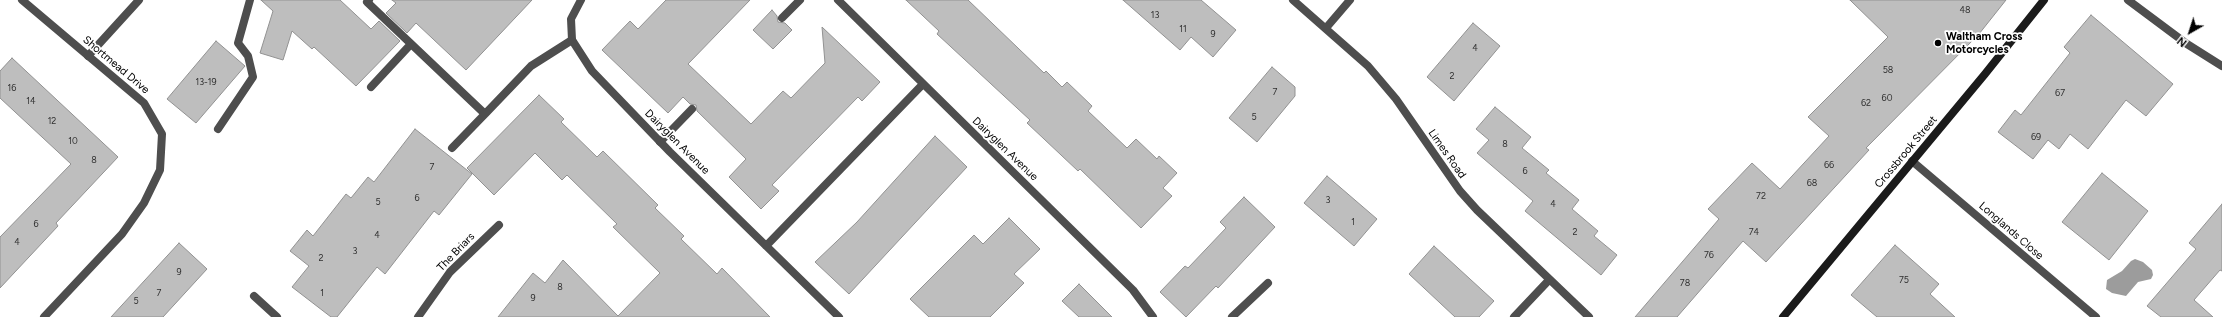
<!DOCTYPE html>
<style>
body{margin:0}
#map{position:relative;width:2222px;height:317px;overflow:hidden;background:#fff;font-family:Figtree,sans-serif}
canvas{display:block}
.north{position:absolute;left:2170px;top:12px;width:40px;height:40px;-webkit-text-stroke:3px #fff;paint-order:stroke;rotate:219deg;font-size:11px;font-weight:700;line-height:16px;text-align:center;color:#000}
.north::after{content:'';display:block;margin:auto;width:14px;height:18px;background:#000;clip-path:polygon(50% 0,100% 100%,50% 72%,0 100%)}
</style>
<div id="map">
<canvas width="2222" height="317"></canvas>
<div class="north">N</div>
</div>
<script>
const c = document.querySelector('canvas').getContext('2d');
c.lineJoin = 'round';
function fillPath(path, color) {
  c.fillStyle = color;
  c.fill(path, 'evenodd');
}
function poly(rows) {
  const path = new Path2D();
  for (const r of rows) {
    path.moveTo(r[0], r[1]);
    for (let i = 2; i < r.length; i += 2) path.lineTo(r[i], r[i + 1]);
  }
  return path;
}
function stroke(path, color, width, dash) {
  c.strokeStyle = color;
  c.lineWidth = width;
  c.lineCap = dash ? 'butt' : 'round';
  c.setLineDash(dash || []);
  c.stroke(path);
}
function label(font, color, halo, rows, align = 'center') {
  c.font = font + ' Figtree,sans-serif';
  c.lineWidth = 3.5;
  c.setLineDash([]);
  c.textBaseline = 'middle';
  c.strokeStyle = halo;
  c.fillStyle = color;
  for (const [text, x, y, turn = 0] of rows) {
    c.save();
    c.translate(x, y);
    c.rotate((+turn || 0) * Math.PI / 180);
    c.textAlign = isNaN(turn) ? turn : align;
    if (halo) c.strokeText(text, 0, 0);
    c.fillText(text, 0, 0);
    c.restore();
  }
}
fillPath(poly([
 [2135,259,2143,262,2152,270,2153,275,2151,279,2138,282,2126,296,2112,293,2106,289,2107,280,2122,271,2131,261]
]), '#9c9c9c');
const building = poly([
 [261,0,340,0,371,29,379,21,400,41,356,86,314,47,312,49,292,31,283,60,260,53,273,11,261,0],
 [392,0,532,0,466,70,416,23,407,33,386,13,396,3,392,0],
 [666,0,750,0,688,64,751,124,783,91,791,98,825,63,822,27,880,82,862,101,858,97,772,185,779,191,761,209,729,177,746,159,697,111,696,105,690,104,683,97,668,113,602,50,630,21,638,29,666,0],
 [906,0,968,0,1044,73,1046,71,1062,87,1067,82,1092,106,1088,111,1127,148,1136,139,1157,159,1159,156,1177,173,1163,188,1172,196,1141,228,1080,169,1078,171,1027,123,1030,120,937,34,939,31,906,0],
 [1123,0,1201,0,1236,30,1213,57,1191,37,1180,50,1123,0],
 [1850,0,2006,0,1979,34,1866,148,1869,150,1766,262,1743,241,1677,317,1635,317,1719,219,1708,209,1752,163,1780,189,1829,136,1808,117,1888,37,1850,0],
 [772,10,777,16,778,22,785,23,792,30,773,49,753,30,772,10],
 [2091,15,2173,84,2146,116,2126,100,2088,149,2070,134,2059,149,2048,140,2033,159,1998,132,2015,110,2021,115,2070,53,2064,47,2091,15],
 [1473,23,1500,46,1454,101,1427,77,1473,23],
 [216,41,245,66,196,123,167,99,216,41],
 [12,58,118,157,56,223,58,226,0,288,0,237,71,164,0,98,0,71,12,58],
 [1272,67,1295,87,1295,96,1257,142,1229,118,1272,67],
 [539,95,564,119,561,122,597,157,603,151,658,205,655,208,684,236,681,239,717,274,722,268,770,317,498,317,533,273,545,283,563,260,618,316,660,273,613,227,617,224,567,175,562,180,535,153,494,195,467,168,539,95],
 [1495,107,1531,137,1522,148,1549,170,1546,173,1579,200,1572,209,1598,231,1594,236,1617,255,1601,275,1525,211,1533,201,1477,153,1489,140,1476,129,1495,107],
 [415,129,472,174,439,215,434,211,385,274,377,267,337,317,331,317,292,287,309,266,290,251,307,230,313,236,346,194,351,198,368,177,374,182,415,129],
 [935,136,967,167,849,294,815,262,857,222,935,136],
 [2102,173,2148,211,2109,260,2062,222,2102,173],
 [1327,176,1377,219,1354,246,1304,203,1327,176],
 [1244,197,1275,227,1218,288,1216,286,1186,317,1160,292,1185,266,1188,268,1226,228,1220,222,1244,197],
 [2222,204,2222,271,2220,270,2194,300,2213,317,2161,317,2147,306,2196,249,2189,243,2222,204],
 [1009,218,1040,249,1014,274,1024,283,990,317,929,317,910,299,974,235,983,244,1009,218],
 [179,243,207,269,163,317,111,317,179,243],
 [1895,245,1939,284,1930,294,1955,317,1877,317,1851,295,1895,245],
 [1434,246,1494,301,1479,317,1455,317,1409,274,1434,246],
 [1079,284,1112,317,1079,317,1062,301,1079,284]
]);
fillPath(building, '#bebebe');
stroke(building, '#929292', 1);
stroke(poly([
 [369,0,367,2,485,114,531,66,572,40],
 [782,18,800,0],
 [88,56,139,0],
 [371,87,411,44],
 [218,129,253,77,248,56,238,43,250,0],
 [660,142,692,109],
 [452,148,485,114],
 [254,296,277,317],
 [1232,317,1268,283],
 [1514,317,1549,280]
]), '#4e4e4e', 8);
stroke(poly([
 [22,0,144,103,162,134,160,170,144,203,122,234,44,317],
 [581,0,571,19,572,40,592,71,670,152,839,317],
 [838,0,1133,290,1153,317],
 [1293,0,1368,66,1396,99,1460,191,1477,210,1589,317],
 [2128,0,2187,44,2222,66],
 [1326,28,1350,0],
 [1912,161,2096,317],
 [766,246,923,84],
 [418,317,450,272,499,225]
]), '#4e4e4e', 8);
stroke(poly([
 [1783,317,1985,74,2044,0]
]), '#1b1b1b', 8);
for (const [x, y, r, color] of [
 [1938,43,4,"#000"]
]) {
  const dot = new Path2D();
  dot.arc(x, y, r, 0, 2 * Math.PI);
  c.fillStyle = color;
  c.fill(dot);
  stroke(dot, '#fff', 1.5);
}
label('9px', '#303030', null, [
 ["48",1965,10],
 ["13",1155,15],
 ["11",1183,29],
 ["9",1213,34],
 ["4",1475,48],
 ["58",1888,70],
 ["2",1452,76],
 ["13-19",206,82],
 ["16",12,88],
 ["7",1275,92],
 ["67",2060,93],
 ["60",1887,98],
 ["14",31,101],
 ["62",1866,103],
 ["5",1254,117],
 ["12",52,121],
 ["69",2036,137],
 ["10",73,141],
 ["8",1505,144],
 ["8",94,160],
 ["66",1829,165],
 ["7",432,167],
 ["6",1525,171],
 ["68",1812,183],
 ["72",1761,196],
 ["6",417,198],
 ["3",1328,200],
 ["5",378,202],
 ["4",1553,204],
 ["1",1353,222],
 ["6",36,224],
 ["2",1575,232],
 ["74",1754,232],
 ["4",377,235],
 ["4",17,242],
 ["3",355,251],
 ["76",1709,255],
 ["2",321,258],
 ["9",179,272],
 ["75",1904,280],
 ["78",1685,283],
 ["8",560,287],
 ["7",159,293],
 ["1",322,293],
 ["9",533,298],
 ["5",136,301]
]);
label('bold 11px', '#000', '#fff', [
 ["Waltham Cross",1946,37],
 ["Motorcycles",1946,50]
], 'left');
label('11px', '#000', '#fff', [
 ["Shortmead Drive",116,65,40],
 ["Dairyglen Avenue",677,142,45],
 ["Dairyglen Avenue",1005,149,44],
 ["Crossbrook Street",1906,152,-50],
 ["Limes Road",1447,154,55],
 ["Longlands Close",2011,231,41],
 ["The Briars",456,252,-46]
]);
</script>
